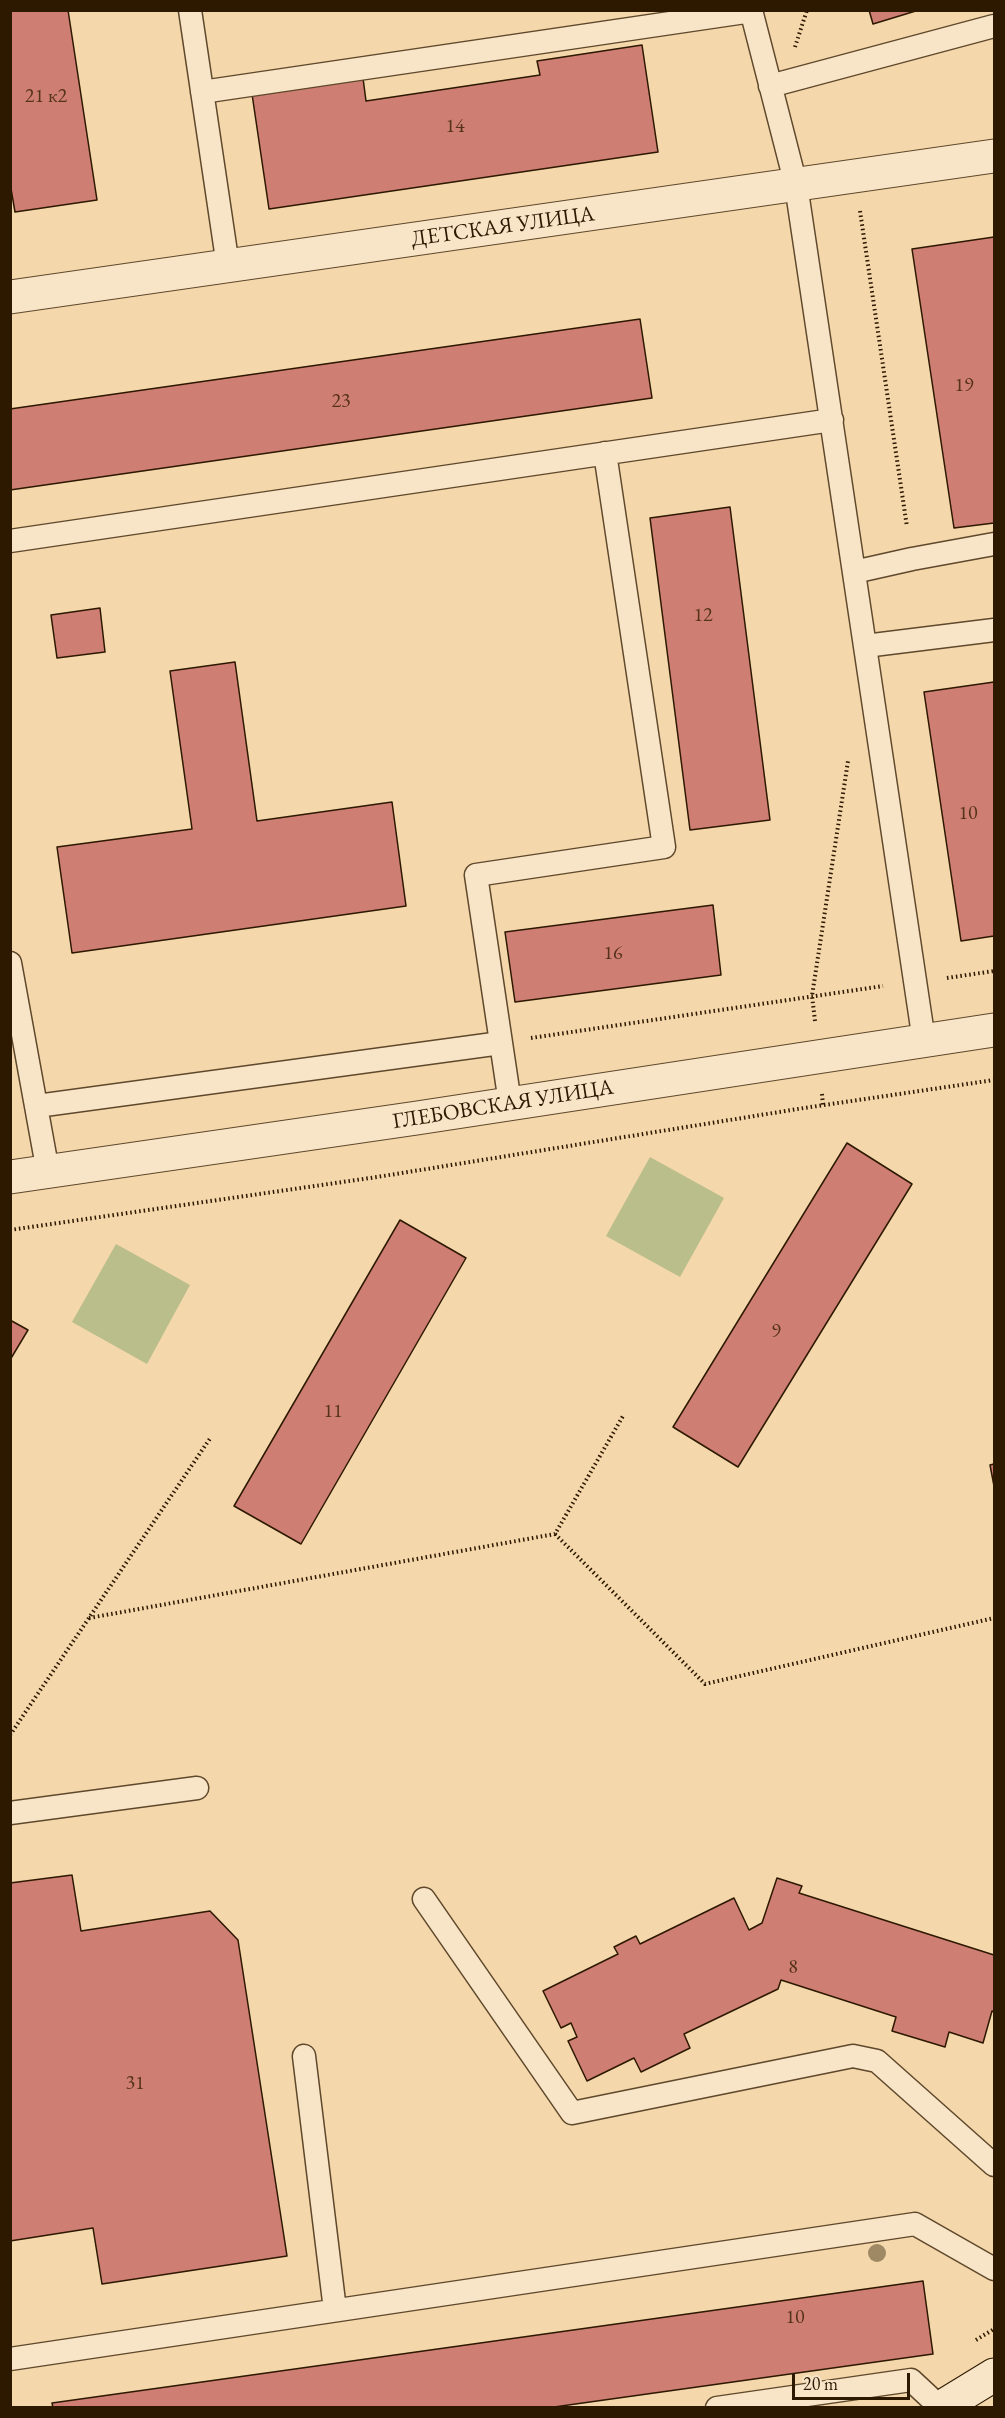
<!DOCTYPE html>
<meta charset="utf-8">
<style>
body{margin:0}
#map{position:relative;width:1005px;height:2418px;overflow:hidden;background:#f4d7ab;font-family:"EB Garamond",serif}
canvas{display:block}
.frame{position:absolute;inset:0;border:12px solid #2d1800;pointer-events:none}
.scale{position:absolute;left:792px;top:2373px;width:118px;height:27px;box-sizing:border-box;border:3px solid #2d1800;border-top:0;padding-left:8px;font-size:18px;line-height:21px;white-space:nowrap;color:#2d1800;-webkit-text-stroke:4px #f8e5c8;paint-order:stroke}
</style>
<div id="map">
<canvas width="1005" height="2418"></canvas>
<div class="frame"></div>
<div class="scale">20 m</div>
</div>
<script>
const c = document.querySelector('canvas').getContext('2d');
c.lineJoin = 'round';
function fillPath(path, color) {
  c.fillStyle = color;
  c.fill(path, 'evenodd');
}
function poly(rows) {
  const path = new Path2D();
  for (const r of rows) {
    path.moveTo(r[0], r[1]);
    for (let i = 2; i < r.length; i += 2) path.lineTo(r[i], r[i + 1]);
  }
  return path;
}
function stroke(path, color, width, dash) {
  c.strokeStyle = color;
  c.lineWidth = width;
  c.lineCap = dash ? 'butt' : 'round';
  c.setLineDash(dash || []);
  c.stroke(path);
}
function label(font, color, halo, rows, align = 'center') {
  c.font = font + ' "EB Garamond",serif';
  c.lineWidth = 4.5;
  c.setLineDash([]);
  c.textBaseline = 'middle';
  c.strokeStyle = halo;
  c.fillStyle = color;
  for (const [text, x, y, turn = 0] of rows) {
    c.save();
    c.translate(x, y);
    c.rotate((+turn || 0) * Math.PI / 180);
    c.textAlign = isNaN(turn) ? turn : align;
    if (halo) c.strokeText(text, 0, 0);
    c.fillText(text, 0, 0);
    c.restore();
  }
}
fillPath(poly([
 [650,1157,724,1198,680,1277,606,1236],
 [116,1244,190,1285,147,1364,72,1322]
]), '#babe8a');
const building = poly([
 [10,10,68,10,97,200,15,212,10,183,10,10],
 [869,10,919,10,873,24,869,10],
 [642,45,658,152,269,209,252,94,363,78,366,101,540,75,537,61,642,45],
 [994,237,994,523,954,528,912,249,994,237],
 [640,319,652,398,10,490,10,409,640,319],
 [730,507,770,820,690,830,650,518,730,507],
 [100,608,105,652,57,658,51,615,100,608],
 [235,662,257,821,392,802,406,906,72,953,57,847,192,829,170,671,235,662],
 [994,682,994,936,961,941,924,692,994,682],
 [713,905,721,975,515,1002,505,932,713,905],
 [847,1143,912,1184,738,1467,673,1427,847,1143],
 [400,1220,466,1258,301,1544,234,1506,400,1220],
 [10,1320,28,1330,10,1360,10,1320],
 [994,1464,994,1486,990,1465,994,1464],
 [72,1875,81,1931,210,1911,238,1940,287,2256,102,2284,93,2228,10,2241,10,1883,72,1875],
 [777,1878,802,1886,799,1893,994,1955,994,2012,992,2011,983,2043,949,2032,945,2047,892,2031,896,2017,781,1980,778,1989,684,2034,690,2048,641,2072,634,2058,587,2081,568,2041,577,2037,571,2023,561,2028,543,1991,618,1954,614,1947,636,1936,640,1944,734,1898,749,1930,762,1923,777,1878],
 [923,2281,933,2354,547,2408,53,2408,52,2403,923,2281]
]);
fillPath(building, '#ce7e72');
stroke(building, '#2d1800', 1.5);
const lane = poly([
 [190,10,228,266],
 [751,10,796,185,924,1041],
 [770,86,994,26],
 [202,92,752,11],
 [10,541,832,420],
 [854,572,912,559,994,544],
 [865,646,994,630],
 [10,963,48,1172],
 [510,1103,476,875,664,847,605,453],
 [37,1106,501,1043],
 [10,1813,197,1788],
 [424,1899,572,2113,853,2056,877,2061,994,2165],
 [304,2056,335,2310],
 [10,2359,915,2224,994,2269],
 [717,2408,911,2380,940,2407]
]);
const street = poly([
 [10,297,994,156],
 [10,1177,417,1118,994,1030]
]);
const secondary = poly([
 [940,2408,994,2375]
]);
stroke(lane, '#5f482b', 25);
stroke(street, '#5f482b', 35);
stroke(secondary, '#2d1800', 35);
stroke(poly([
 [795,47,807,10],
 [860,211,907,527],
 [947,978,994,971],
 [815,1021,812,996,848,761],
 [531,1038,883,986],
 [822,1094,823,1105],
 [10,1230,377,1177,804,1108,994,1080],
 [555,1534,705,1684,994,1618],
 [89,1618,555,1534,623,1416],
 [10,1735,211,1437],
 [976,2340,994,2329]
]), '#2d1800', 4, [1.5, 3]);
stroke(lane, '#f8e5c8', 22);
stroke(street, '#f8e5c8', 33);
stroke(secondary, '#f8e5c8', 33);
c.fillStyle = '#9e8964';
for (const [x, y] of [
 [877,2253]
]) {
  c.beginPath();
  c.arc(x, y, 9, 0, 2 * Math.PI);
  c.fill();
}
label('20px', '#55321c', null, [
 ["21 к2",46,97],
 ["14",455,127],
 ["19",964,386],
 ["23",341,402],
 ["12",703,616],
 ["10",968,814],
 ["16",613,954],
 ["9",776,1332],
 ["11",333,1412],
 ["8",793,1968],
 ["31",135,2084],
 ["10",795,2318]
]);
label('22px', '#2d1800', '#f8e5c8', [
 ["ДЕТСКАЯ УЛИЦА",503,227,-8],
 ["ГЛЕБОВСКАЯ УЛИЦА",503,1105,-9]
]);
</script>
